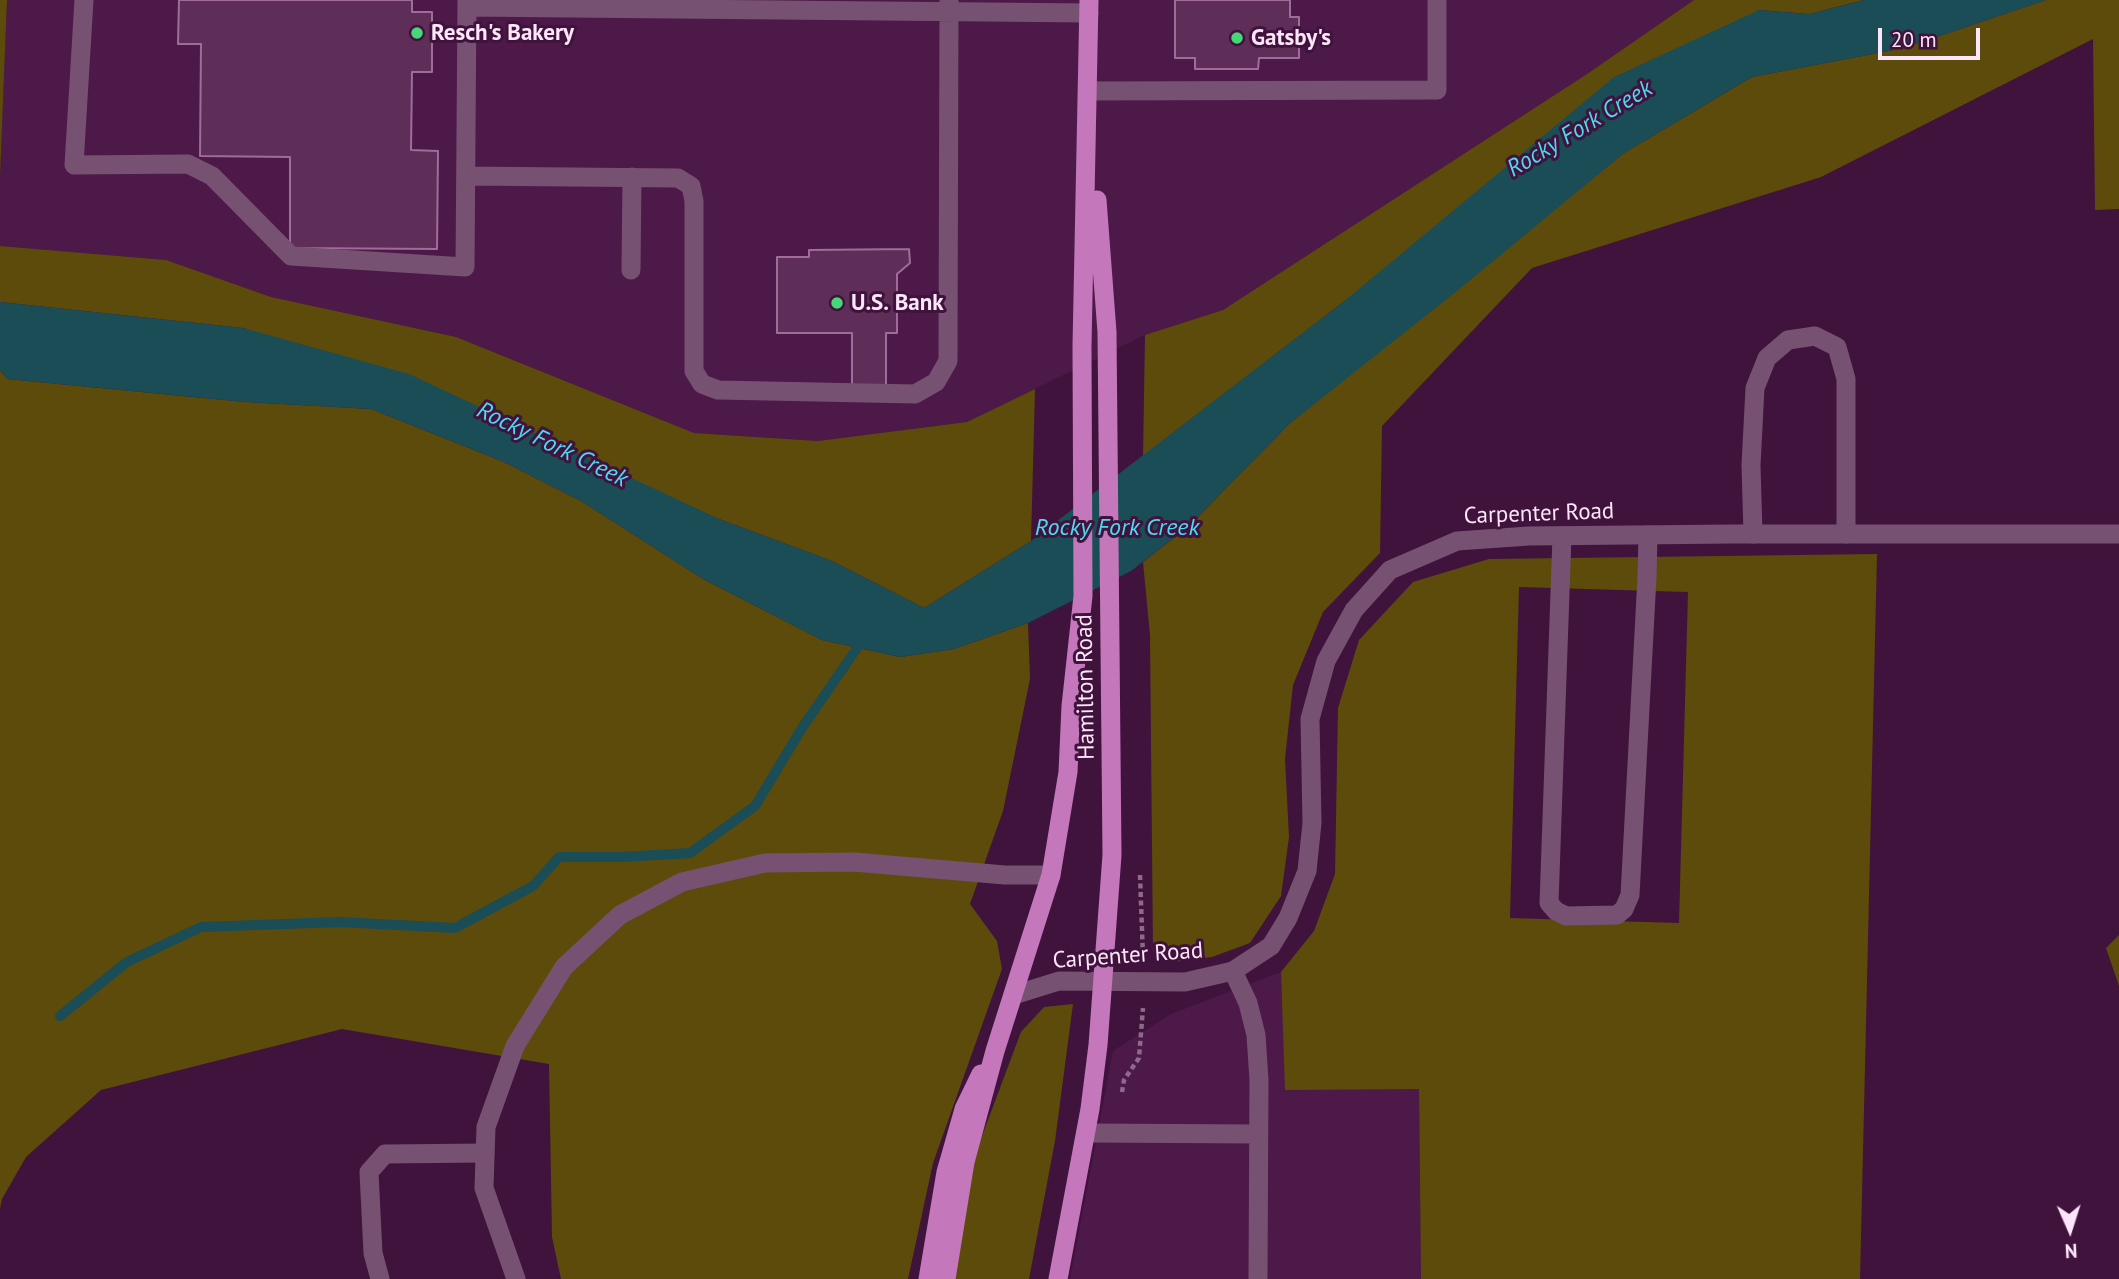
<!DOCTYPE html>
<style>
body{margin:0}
#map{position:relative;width:2119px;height:1279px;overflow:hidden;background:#40133d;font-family:"PT Sans",sans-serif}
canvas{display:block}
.north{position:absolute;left:2035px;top:1195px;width:70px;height:70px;-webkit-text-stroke:5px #40133d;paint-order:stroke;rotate:177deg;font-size:19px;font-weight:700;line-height:28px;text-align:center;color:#fee6fa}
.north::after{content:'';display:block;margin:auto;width:24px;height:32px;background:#fee6fa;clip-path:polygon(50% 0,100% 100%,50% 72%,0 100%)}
.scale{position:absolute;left:1878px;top:28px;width:102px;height:32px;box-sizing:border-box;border:4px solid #fee6fa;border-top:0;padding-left:9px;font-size:21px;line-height:24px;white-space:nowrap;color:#fee6fa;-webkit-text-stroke:5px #40133d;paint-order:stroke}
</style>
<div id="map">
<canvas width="2119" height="1279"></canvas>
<div class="north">N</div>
<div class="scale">20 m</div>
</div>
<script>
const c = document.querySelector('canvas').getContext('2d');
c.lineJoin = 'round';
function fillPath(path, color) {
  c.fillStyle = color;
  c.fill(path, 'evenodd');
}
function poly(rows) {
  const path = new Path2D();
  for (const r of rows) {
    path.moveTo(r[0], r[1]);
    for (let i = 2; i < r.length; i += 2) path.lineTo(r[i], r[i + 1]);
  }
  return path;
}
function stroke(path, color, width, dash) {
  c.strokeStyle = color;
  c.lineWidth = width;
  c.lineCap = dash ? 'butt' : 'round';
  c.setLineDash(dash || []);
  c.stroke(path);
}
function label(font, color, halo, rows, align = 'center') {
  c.font = font + ' "PT Sans",sans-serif';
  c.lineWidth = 6;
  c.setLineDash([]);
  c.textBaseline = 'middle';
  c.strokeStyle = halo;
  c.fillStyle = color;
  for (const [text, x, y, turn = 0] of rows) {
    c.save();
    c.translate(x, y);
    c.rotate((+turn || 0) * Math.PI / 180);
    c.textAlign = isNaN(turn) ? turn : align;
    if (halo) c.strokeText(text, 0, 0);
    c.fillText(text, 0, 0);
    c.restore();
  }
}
fillPath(poly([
 [7,0,1694,0,1587,74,1223,310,1145,335,967,422,818,441,694,433,456,337,271,297,166,260,0,246,0,177],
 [1281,972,1286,1089,1419,1089,1421,1279,1070,1279,1113,1051,1171,1014]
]), '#4d1949');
fillPath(poly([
 [0,0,7,0,0,177],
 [1694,0,1864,0,1809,14,1759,10,1342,303,1143,456,1145,335,1223,310,1587,74],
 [2046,0,2119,0,2119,209,2095,210,2093,39,1821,177,1532,268,1382,426,1380,553,1323,612,1293,685,1285,759,1289,837,1281,896,1250,943,1212,957,1175,962,1153,952,1150,635,1143,562,1189,526,1289,424,1624,153,1752,77,1904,48],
 [0,246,166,260,271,297,456,337,694,433,818,441,967,422,1035,389,1031,541,924,608,832,561,719,519,243,328,0,302],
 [0,370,7,379,245,402,371,409,504,462,581,501,703,579,822,640,900,657,954,649,1028,623,1030,679,1003,811,970,904,997,941,1002,969,933,1163,908,1279,561,1279,552,1237,549,1064,342,1029,101,1090,26,1157,2,1199,0,1209],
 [1877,554,1860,1279,1421,1279,1419,1089,1285,1090,1281,972,1314,931,1335,874,1338,708,1359,640,1413,582,1489,559],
 [1519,587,1688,592,1679,923,1510,918],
 [2119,935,2119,986,2106,948],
 [1073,1004,1055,1141,1029,1279,951,1279,976,1152,1021,1032,1044,1007]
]), '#5d4b0b');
fillPath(poly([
 [1864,0,2046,0,1904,48,1752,77,1624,153,1457,291,1289,424,1189,526,1131,571,1028,623,954,649,900,657,822,640,703,579,581,501,504,462,371,409,245,402,7,379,0,370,0,302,243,328,409,374,719,519,832,561,924,608,1031,541,1342,303,1614,77,1759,10,1809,14]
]), '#1a4d56');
stroke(poly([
 [60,1016,127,962,201,927,340,922,455,928,533,886,559,857,621,857,690,853,755,806,802,728,857,648]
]), '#1a4d56', 10);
const building = poly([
 [179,0,412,0,412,12,432,12,432,72,412,72,411,150,438,151,437,249,290,248,290,157,200,156,201,44,178,44,179,0],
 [1175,0,1290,0,1290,17,1299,17,1299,58,1259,58,1258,69,1195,69,1195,58,1175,58,1175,0],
 [909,249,910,263,897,274,897,333,886,333,886,391,852,391,852,333,777,333,777,257,809,257,809,250,909,249]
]);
fillPath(building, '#5e2e58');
stroke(building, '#a16c9a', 2);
stroke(poly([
 [1140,875,1143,957],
 [1122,1092,1124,1080,1139,1058,1143,1008]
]), '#8d698a', 4.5, [5, 3.5]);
stroke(poly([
 [84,0,74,165,188,164,212,176,291,256,465,267,467,0],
 [467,7,1089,13],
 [1088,91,1437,90,1437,0],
 [466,176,678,178,691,186,694,201,694,371,702,384,718,390,915,394,936,382,948,361,949,0],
 [631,270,632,177],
 [1753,534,1751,465,1755,388,1767,358,1788,340,1815,336,1837,347,1846,379,1846,534],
 [1562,536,1549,903,1556,911,1566,916,1617,915,1624,909,1630,895,1647,577,1648,535],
 [1233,971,1248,1003,1256,1035,1259,1080,1258,1279],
 [1087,1133,1259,1134],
 [380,1279,373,1253,369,1172,385,1154,485,1153]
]), '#775172', 19);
stroke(poly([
 [1014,995,1059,981,1185,982,1233,971,1271,946,1288,918,1307,871,1312,823,1310,719,1326,661,1354,610,1390,570,1457,541,1529,536,1734,534,2119,534],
 [516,1279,484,1188,486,1127,515,1046,564,967,620,915,682,882,765,863,854,862,1005,875,1051,875]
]), '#775172', 19);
stroke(poly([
 [928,1279,946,1172,964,1109,981,1074],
 [946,1279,965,1162,995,1051,1051,875,1068,772,1071,706,1083,596,1082,346,1089,0],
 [1058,1279,1090,1109,1098,1045,1112,855,1107,332,1097,200]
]), '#c477bb', 19);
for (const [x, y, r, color] of [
 [417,33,7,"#46d779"],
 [1237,38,7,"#46d779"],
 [837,303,7,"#46d779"]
]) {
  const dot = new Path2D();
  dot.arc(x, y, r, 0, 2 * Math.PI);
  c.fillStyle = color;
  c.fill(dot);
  stroke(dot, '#40133d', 2.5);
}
label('bold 23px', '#fee6fa', '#40133d', [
 ["Resch's Bakery",431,33],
 ["Gatsby's",1251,38],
 ["U.S. Bank",851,303]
], 'left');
label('23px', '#fee6fa', '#40133d', [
 ["Carpenter Road",1539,514,-2],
 ["Hamilton Road",1086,687,-91],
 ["Carpenter Road",1128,956,-4]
]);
label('italic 24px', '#4cd9f1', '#40133d', [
 ["Rocky Fork Creek",1580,129,-31],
 ["Rocky Fork Creek",552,445,26],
 ["Rocky Fork Creek",1117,528]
]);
</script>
